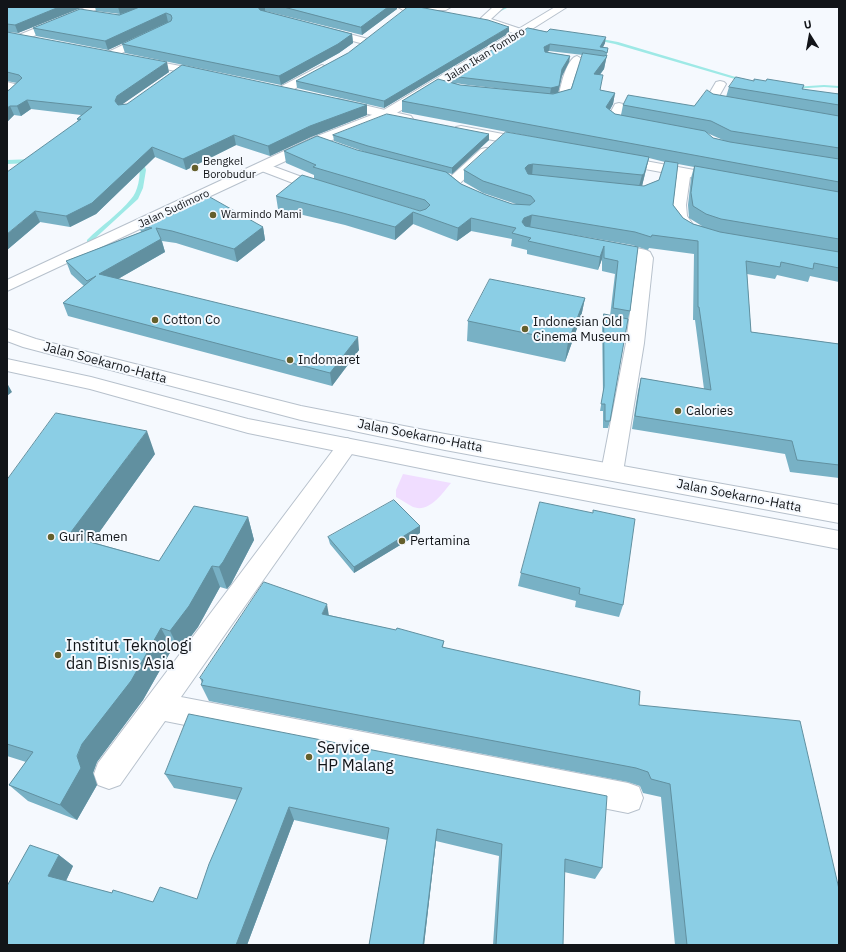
<!DOCTYPE html>
<html>
<head>
<meta charset="utf-8">
<style>
  body { margin:0 }
  #map { position:relative; width:846px; height:952px; overflow:hidden; background:#f5f9fe; font-family:"IBM Plex Sans",sans-serif }
  canvas { display:block }
  .frame { position:absolute; inset:0; border:8px solid #121519; pointer-events:none }
  .north { position:absolute; left:790px; top:16px; width:40px; height:40px; -webkit-text-stroke:3px #f5f9fe; paint-order:stroke; rotate:349deg; font-size:11px; font-weight:700; line-height:16px; text-align:center; color:#121519 }
  .north::after { content:''; display:block; margin:auto; width:14px; height:18px; background:#121519; clip-path:polygon(50% 0,100% 100%,50% 72%,0 100%) }
</style>
</head>
<body>
<div id="map">
<canvas width="846" height="952"></canvas>
<div class="frame"></div>
<div class="north">U</div>
</div>
<script>
const ctx = document.querySelector('canvas').getContext('2d');
ctx.lineJoin = 'round';
function fillPath(path, color) { ctx.fillStyle = color; ctx.fill(path, 'evenodd'); }
function stroke(path, color, width, dash) { ctx.strokeStyle = color; ctx.lineWidth = width; ctx.lineCap = dash ? 'butt' : 'round'; ctx.setLineDash(dash || []); ctx.stroke(path); }
function drawText(font, color, halo, rows, align = 'center') {
  ctx.font = font + ' "IBM Plex Sans",sans-serif'; ctx.lineWidth = 4; ctx.setLineDash([]); ctx.textBaseline = 'middle'; ctx.strokeStyle = halo; ctx.fillStyle = color; for (const [text, x, y, turn = 0] of rows) {
    ctx.save(); ctx.translate(x, y); ctx.rotate((+turn || 0) * Math.PI / 180); ctx.textAlign = isNaN(turn) ? turn : align; if (halo) ctx.strokeText(text, 0, 0); ctx.fillText(text, 0, 0); ctx.restore();
  }
}
fillPath(new Path2D(`
  M403 474 451 483C442 494 429 513 413 507 407 504 402 500 396 497V490Z`), '#f0ddff');
fillPath(new Path2D(`
  M504 7H509L495 14 491 18 488 17 493 12Z
  M591 37 618 42 749 81 745 82 615 44 591 39Z
  M824 85 839 86V88L824 87 793 89 791 88 793 87Z
  M7 160 34 159 37 161 34 163 7 164Z
  M136 160 144 164 146 170 143 188 138 199 91 242H87V240C101 226 119 214 131 199 138 192 141 175 139 166L133 162Z`), '#9ee9e6');
const minor = new Path2D(`
  M87 7H100L98 9 22 41H14L13 39 14 37Z
  M398 7H451L446 10H403Z
  M493 7H504L491 19 524 30 525 32 524 34H516L481 22 480 20 481 18Z
  M323 27 368 39 369 41 364 44 319 32 318 30 319 28Z
  M150 32 155 35 154 37 114 57H106L105 55 106 53Z
  M577 56 582 59 575 76 568 99 551 104 537 103 535 100 537 97 559 94C561 84 567 58 577 56Z
  M138 58 207 71 211 72 213 74 211 76 207 77 134 63 132 61 134 59Z
  M322 65 328 68 326 70 286 94H278L276 91 278 88Z
  M720 81 724 82 726 84 718 98 739 102 741 105 739 108C730 110 712 107 706 99L716 82Z
  M7 82 22 86 24 88 11 100 7 101V91L9 89H7Z
  M338 99 411 116 413 119 411 122 407 123 334 106 332 103 334 100Z
  M619 103 623 104 625 107 620 117 640 121 642 124 640 127 636 128 609 122 607 119 615 104Z
  M461 126 529 139 534 140 536 143 534 146 529 147 456 133 455 130 456 127Z
  M486 148 491 149 493 152 491 155 459 184 454 185 449 184 447 181 449 178 481 149Z
  M618 156 727 176 729 179 727 182 722 183 690 177 686 205 687 216 694 226 703 230 705 233 703 236C691 239 673 228 671 216 669 203 674 187 677 175L613 163 611 160 613 157Z
  M264 163 329 187 331 190 329 193 324 194 319 193 259 170 257 167 259 164Z
  M608 242 646 250 650 252 653 258 644 343 623 472 620 478 612 480 604 478 601 472 626 343 637 258 602 250 600 247 602 244Z
  M347 438 354 441 358 446 354 451 181 697 628 783 639 787 643 798 639 809 628 813 165 721 120 785 109 789 98 785 94 774 98 763 340 441Z`);
const tertiary = new Path2D(`
  M555 7H567L440 87 390 117 322 144 7 291V280L312 138 382 111Z`);
const primary = new Path2D(`
  M7 329 36 339 301 406 445 434 839 505V523L445 450 301 420 23 347 7 341Z
  M7 359 91 377 248 419 484 465 839 531V549L484 481 248 433 90 389 7 371Z`);
stroke(minor, '#b7c1cc', 2);
stroke(tertiary, '#b7c1cc', 2);
stroke(primary, '#b7c1cc', 2);
fillPath(minor, '#fff');
fillPath(tertiary, '#fff');
fillPath(primary, '#fff');
fillPath(new Path2D(`
  M7 7H83L18 33 7 32Z
  M95 7H397V9L362 35 265 11H264L352 34 353 43 339 53 281 85 125 53 122 44 168 22 108 50 36 36 33 28 120 14 96 11Z
  M528 28 605 43 603 47 608 48 604 69 600 75V90L615 93 613 104 610 110 615 114 621 115 623 105 694 106 713 94 726 97 729 87 754 81H766L804 85 803 90 839 94V282L810 276 808 282 777 275 775 279 747 274 751 332 839 344V478L790 472 785 454 632 429 638 391 641 378 704 389 695 320H693L694 254 649 248 648 250 632 245 563 233 638 247 630 311 628 319 610 421 608 428H603V411H600L603 394 602 321 604 314 610 316 615 274 602 271V259L598 270 527 254V250L511 246 512 239 471 231 457 241 413 224 395 240 345 225 278 209 276 196 420 211 314 179V175L286 163 284 151 357 150 368 153 334 141 333 135 489 134V140L452 174 448 173 461 184 486 195 512 204H516L483 193 464 182V170L560 142 402 112V101L450 82V76ZM549 51 583 55 571 89 553 94H551L558 93 562 76 569 62 570 56 546 52ZM455 83 468 85 521 91 460 85ZM707 133 723 140 713 138ZM649 158 665 162 659 180 644 186H640H642ZM678 164 694 167 691 178 688 205 689 218 702 226 693 224 683 218 673 205Z
  M7 32 169 72 122 104 367 105V115L311 137 270 156 236 145 186 170 155 157 96 214 70 227 40 222 7 250 78 121 77 119 81 115 31 109 21 116 14 115 7 122 8 91 17 83 7 81Z
  M509 33 384 108 297 88 296 81Z
  M139 226 263 227 265 240 237 262 176 243 162 241 165 252 118 279 359 350 332 386 68 316 63 303 84 286 71 274 66 261 141 232Z
  M585 298 581 317 565 362 467 341 468 321Z
  M155 454 92 542 159 561 248 517 254 540 231 584 227 589 220 587 198 627 180 651 172 649 143 700 97 762 93 773 97 785 77 820 28 801 9 785 26 762 7 756V480Z
  M540 502 623 605 619 617 575 607 576 601 518 586 521 573Z
  M420 526V533L354 573 330 544 328 537Z
  M329 615 444 641 443 647 639 705 839 945H675L661 797 643 793 640 786 628 782 209 701 201 685 202 683 200 678Z
  M189 714 602 868 595 879 564 872 563 945H493L499 856 436 841 424 945H369L387 840 294 820 247 945H7L59 855 73 866 66 881 112 893 153 902 197 899 237 800 174 788 165 774Z`), '#78b1c5');
fillPath(new Path2D(`
  M59 7H83L18 33 15 25Z
  M118 7H142L120 14Z
  M257 7H265V11L261 12Z
  M388 7H397V9L362 35 361 27Z
  M166 13 168 22 108 50 105 41Z
  M509 27V33L384 108V101Z
  M352 34 353 43 339 53 281 85 279 76Z
  M606 37 605 43 601 51 600 47Z
  M550 44 549 51 543 54 544 47Z
  M607 55 604 69 592 84 594 74Z
  M570 56 569 62 562 76 558 93 550 94 551 88 562 69Z
  M167 62 169 72 120 106 118 111 115 101 117 96Z
  M615 93 613 104 605 118 606 107Z
  M27 100 31 109 21 116 17 106Z
  M367 105V115L311 137 270 156 268 146 310 126Z
  M10 106 14 115 7 122V108Z
  M489 134V140L452 174V168Z
  M234 135 236 145 186 170 183 159Z
  M152 147 155 157 96 214 70 227 66 216Z
  M649 157 642 186H639L642 175Z
  M533 164 532 176 524 180 525 168 528 165Z
  M35 211 40 222 7 250V234Z
  M413 212V224L395 240V227Z
  M532 215 530 228 521 235 522 222 524 218Z
  M471 218V231L457 241 458 228Z
  M263 227 265 240 237 262 234 249Z
  M161 239 165 252 104 287 99 274Z
  M604 246 602 259 598 270 600 257Z
  M585 298 581 317 565 362 568 342Z
  M358 337 359 350 332 386 330 373Z
  M7 383 12 392 7 396Z
  M147 431 155 454 81 558 68 536Z
  M248 517 254 540 231 584 227 589 219 567Z
  M420 526V533L354 573V567Z
  M212 566 220 587 198 627 180 651 170 631Z
  M327 604 330 622 322 614Z
  M161 628 172 649 143 700 97 762 93 773 97 785 77 820 60 805 82 744Z
  M289 807 294 820 247 945H236Z
  M437 829 436 841 424 945H423Z
  M59 855 73 866 63 887 48 876Z`), '#6190a0');
const building = new Path2D(`
  M7 7H59L15 25 7 24Z
  M140 7H258L260 10 352 34 338 44 279 76 122 44 171 21 172 18 171 15 166 13 105 41 33 28 80 9 119 15Z
  M284 7H388L361 27Z
  M408 7H419L488 20 509 27 384 101 296 81 348 53Z
  M528 28 547 32 550 29 606 37 600 47 608 48 607 53 603 51 550 44 544 47 545 52 570 56 562 69 559 86 551 88 450 76Z
  M7 32 167 62 117 96 115 101 118 105 127 104 182 65 367 105 310 126 268 146 234 135 183 159 152 147 92 203 66 216 35 211 7 234V172L81 119H77L92 107 27 100 17 106H10L7 108V92L8 91 22 78 19 75 7 72Z
  M583 53 604 56 607 55 606 58 594 74 603 75 600 90 615 93 606 107 615 114 705 131 713 138 730 142 839 159V182L402 101 438 79 460 85 553 94 571 89Z
  M736 77 754 81V79L766 81 767 79 804 85 802 89 839 94V105L729 87Z
  M707 90 713 94 839 116V148L731 131 711 121 623 105 628 95 694 106Z
  M387 114 489 134 452 168 368 146 333 135Z
  M506 132 649 157 644 174 642 175 533 164 528 165 525 168 528 174 644 186 659 180 665 161 678 163 673 205 683 218 693 224 720 232 839 252V268L814 263 813 269 781 262 780 267 746 261 751 332 839 344V465L797 460 792 441 635 416 641 378 711 390 699 307H698V241L652 235 651 237 635 232 532 215 524 218 522 222 525 226 638 247 630 311 613 308 618 261 604 258V246L600 257 528 241 531 238 512 233 516 228 471 218 458 228 413 212 395 227 343 213 276 196 302 175 420 211 426 209 430 205 425 200 313 167 316 165 284 151 317 136 357 150 446 172 461 184 486 195 512 204 530 205 535 201 531 196 483 181 464 170Z
  M695 166 839 192V239L721 219 706 214 693 206 691 193Z
  M208 196 263 227 234 249 172 231 156 228 161 239 99 274 358 337 330 373 63 303 96 276 87 281 66 261 152 228 139 226Z
  M490 279 585 298 568 342 468 321Z
  M604 314 628 319 610 421H605V404H601L604 387Z
  M56 413 147 431 68 536 159 561 194 506 248 517 223 562 219 567 212 566 189 606 170 631 161 628 131 681 82 744 77 756 81 768 60 805 9 785 33 752 7 744V480Z
  M394 500 420 526 354 567 328 537Z
  M540 502 593 513V510L635 519 623 605 579 594 580 588 521 573Z
  M264 582 327 604 322 614 396 630 397 628 444 641 442 647 640 691 639 705 800 721 839 889V945H687L670 784 651 779 648 772 636 768 201 685 203 680 200 678Z
  M189 714 607 796 602 868 565 859 563 945H496L502 844 437 829 423 945H369L389 828 289 807 236 945H7V886L30 845 59 855 48 876 112 893 113 890 153 902 160 887 197 899 209 864 242 788 165 774Z`);
fillPath(building, '#8bcee5');
stroke(building, '#6190a0', 1);
for (const [x, y, r, color] of [
  [195,168,4,"#645f2c"],
  [213,215,4,"#645f2c"],
  [155,320,4,"#645f2c"],
  [525,329,4,"#645f2c"],
  [290,360,4,"#645f2c"],
  [678,411,4,"#645f2c"],
  [51,537,4,"#645f2c"],
  [402,541,4,"#645f2c"],
  [58,655,4,"#645f2c"],
  [309,757,4,"#645f2c"]
]) { const dot = new Path2D(); dot.arc(x, y, r, 0, 2 * Math.PI); ctx.fillStyle = color; ctx.fill(dot); stroke(dot, '#f5f9fe', 1.5); }
drawText('11px', '#121519', '#f5f9fe', [
  ["Jalan Ikan Tombro",485,55,-32],
  ["Jalan Sudimoro",174,209,-25]
]);
drawText('11px', '#121519', '#f5f9fe', [
  ["Bengkel",203,162],
  ["Borobudur",203,175],
  ["Warmindo Mami",221,215]
], 'left');
drawText('13px', '#121519', '#f5f9fe', [
  ["Cotton Co",163,320],
  ["Indonesian Old",533,322],
  ["Cinema Museum",533,337],
  ["Indomaret",298,360],
  ["Calories",686,411],
  ["Guri Ramen",59,537],
  ["Pertamina",410,541]
], 'left');
drawText('13px', '#121519', '#f5f9fe', [
  ["Jalan Soekarno-Hatta",105,363,15],
  ["Jalan Soekarno-Hatta",420,436,11],
  ["Jalan Soekarno-Hatta",739,496,11]
]);
drawText('16px', '#121519', '#f5f9fe', [
  ["Institut Teknologi",66,646],
  ["dan Bisnis Asia",66,664],
  ["Service",317,748],
  ["HP Malang",317,766]
], 'left');
</script>
</body>
</html>
